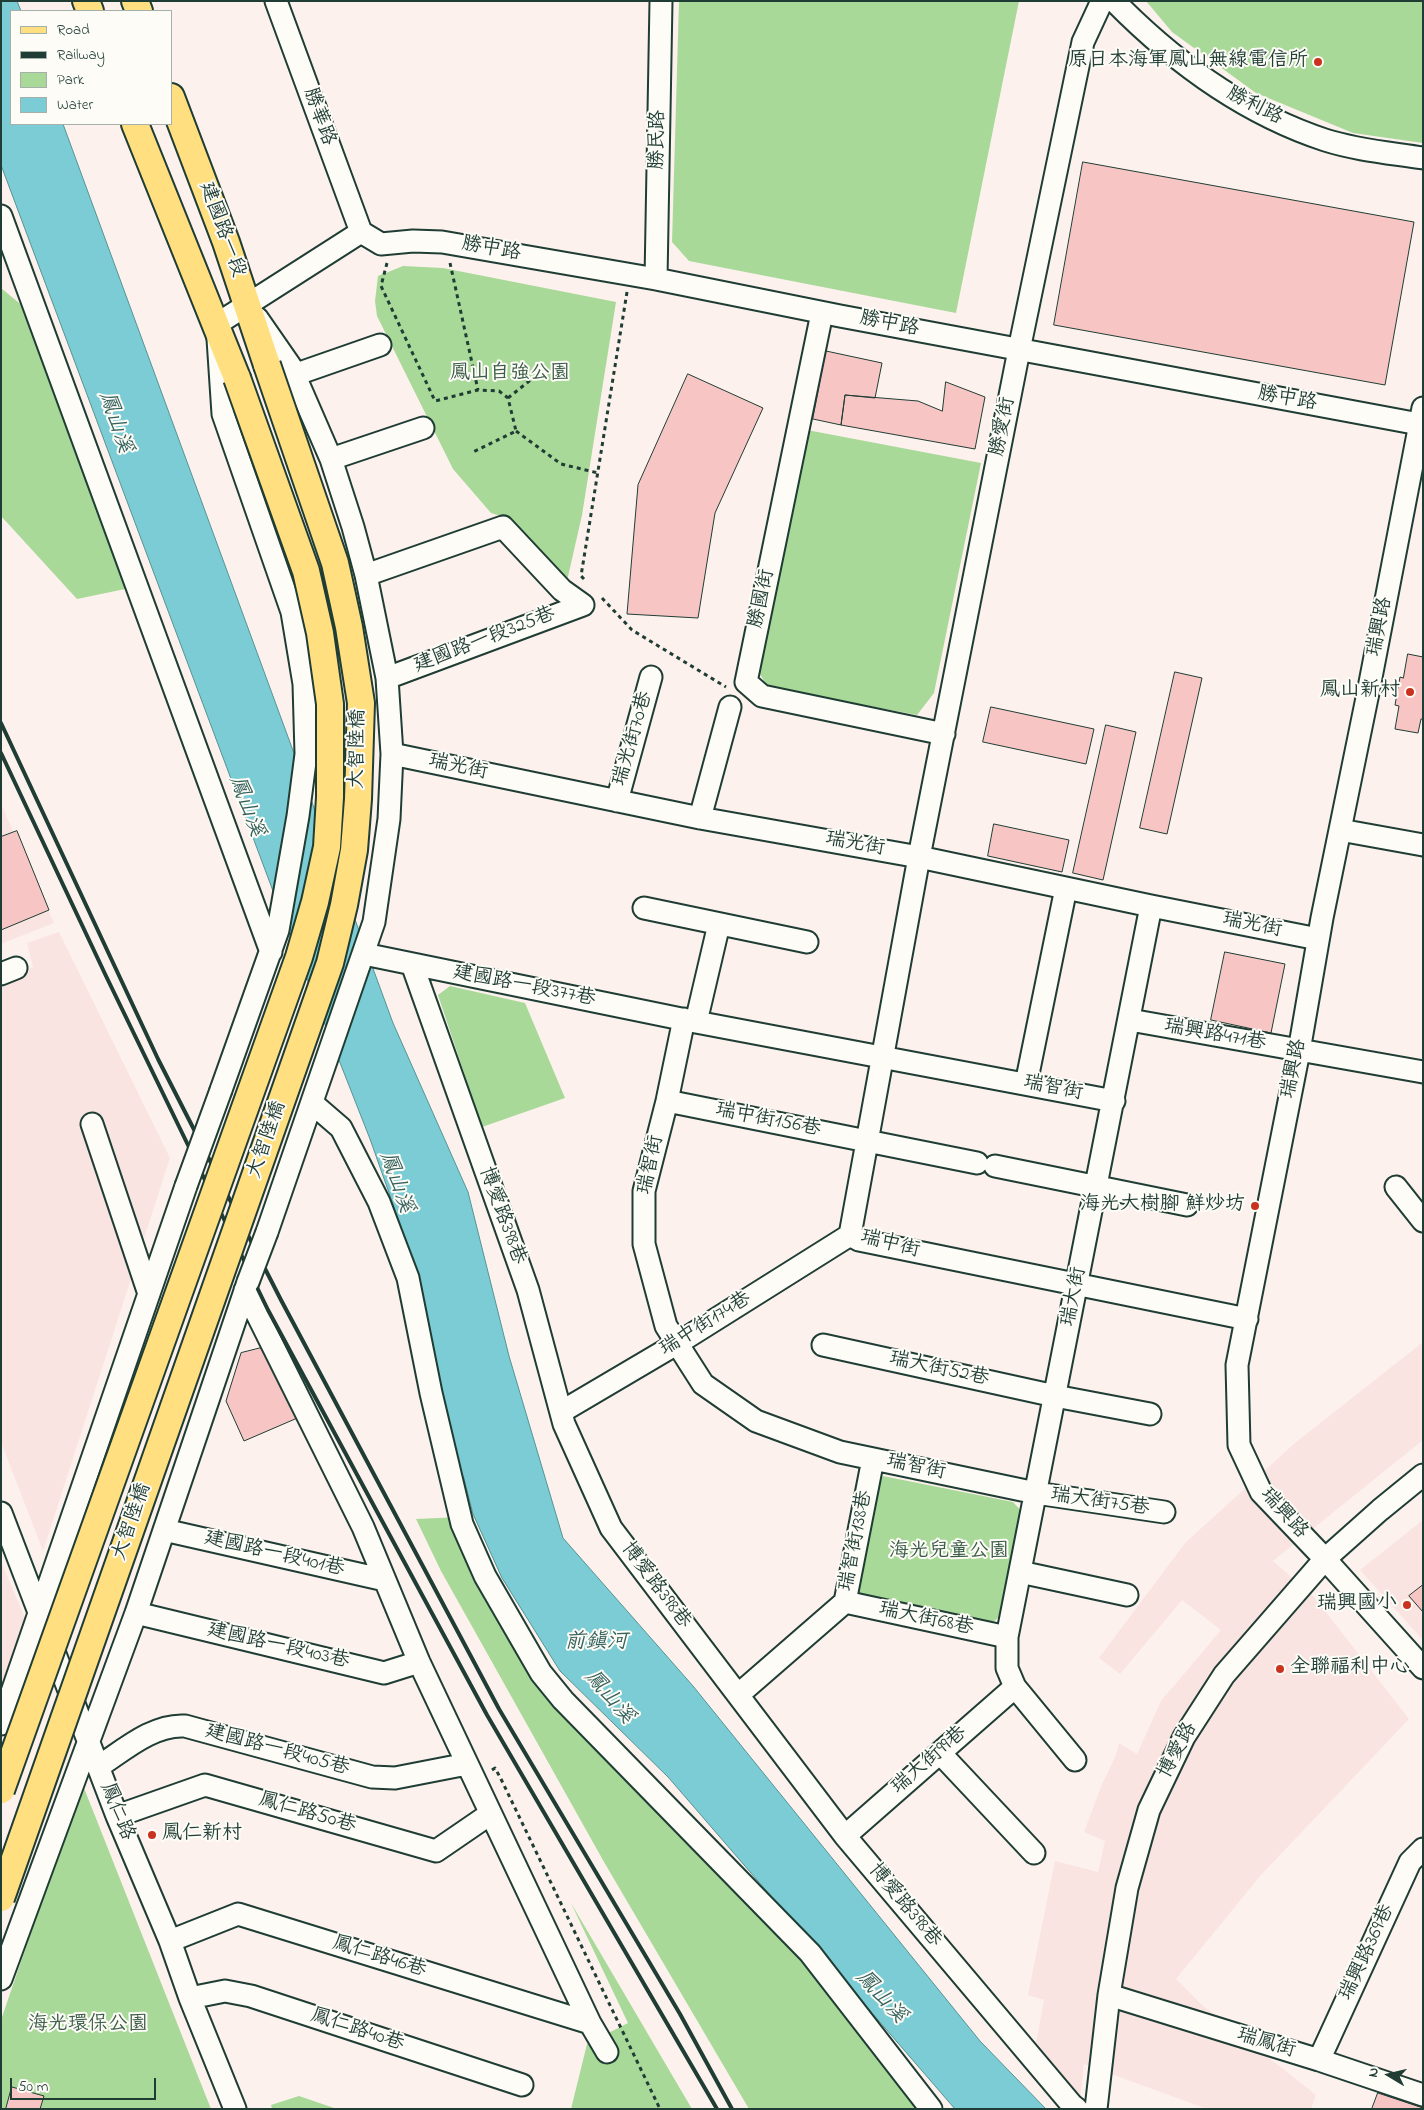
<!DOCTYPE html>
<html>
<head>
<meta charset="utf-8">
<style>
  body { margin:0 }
  #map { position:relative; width:1424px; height:2110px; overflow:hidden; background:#fcf1ed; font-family:"Indie Flower",sans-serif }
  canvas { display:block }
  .frame { position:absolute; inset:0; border:2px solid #1f3d34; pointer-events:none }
  .legend { position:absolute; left:10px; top:10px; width:162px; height:115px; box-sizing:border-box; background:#fdfcf7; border:1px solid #a4b0a9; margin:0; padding:6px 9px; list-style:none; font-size:15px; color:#1f3d34 }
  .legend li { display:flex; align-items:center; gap:10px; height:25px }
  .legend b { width:25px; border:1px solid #a4b0a9 }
  .north { position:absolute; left:1364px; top:2050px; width:50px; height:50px; -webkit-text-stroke:4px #fdfcf7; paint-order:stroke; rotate:279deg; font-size:14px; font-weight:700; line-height:20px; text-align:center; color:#1f3d34 }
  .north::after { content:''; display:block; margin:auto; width:18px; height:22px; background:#1f3d34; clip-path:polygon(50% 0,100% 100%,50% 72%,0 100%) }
  .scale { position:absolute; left:10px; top:2078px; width:146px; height:22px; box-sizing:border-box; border:2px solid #1f3d34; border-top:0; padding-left:6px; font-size:15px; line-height:18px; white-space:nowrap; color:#1f3d34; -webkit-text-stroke:4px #fdfcf7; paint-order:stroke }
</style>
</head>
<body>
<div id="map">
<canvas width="1424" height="2110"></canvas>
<div class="frame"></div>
<ul class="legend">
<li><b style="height:6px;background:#ffdf80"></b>Road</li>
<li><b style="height:6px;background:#1f3d34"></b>Railway</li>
<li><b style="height:14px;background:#a9d998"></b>Park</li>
<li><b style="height:14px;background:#7bccd4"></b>Water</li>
</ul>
<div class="north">N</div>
<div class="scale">50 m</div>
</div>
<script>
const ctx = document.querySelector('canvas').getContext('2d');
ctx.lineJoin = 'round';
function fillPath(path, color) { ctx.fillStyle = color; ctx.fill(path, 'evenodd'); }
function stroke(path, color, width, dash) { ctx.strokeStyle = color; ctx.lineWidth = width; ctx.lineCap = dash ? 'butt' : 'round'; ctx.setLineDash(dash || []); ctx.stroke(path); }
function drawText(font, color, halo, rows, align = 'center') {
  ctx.font = font + ' "Indie Flower","LXGW WenKai TC",sans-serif'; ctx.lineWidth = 4; ctx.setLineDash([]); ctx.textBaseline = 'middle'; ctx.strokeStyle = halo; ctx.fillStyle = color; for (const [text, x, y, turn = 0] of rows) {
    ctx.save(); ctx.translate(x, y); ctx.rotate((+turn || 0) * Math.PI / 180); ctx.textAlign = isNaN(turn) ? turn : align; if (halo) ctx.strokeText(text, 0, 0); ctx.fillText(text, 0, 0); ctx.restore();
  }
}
fillPath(new Path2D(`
  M1 804 54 923 1 944Z
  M59 932 170 1158 43 1551 1 1442V981L33 967 27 943Z
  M1423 1342V1440L1273 1561 1315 1598 1409 1719 1261 1875 1176 1979 1202 2005 1316 2095 1311 2109H1207L1084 2064 1080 2100 1030 2057 1037 2038 1044 2000 1028 1995 1055 1861 1098 1872 1105 1841 1084 1832 1102 1784 1116 1755 1119 1743 1137 1754 1161 1701 1221 1630 1182 1600 1120 1674 1099 1658 1185 1543 1295 1443Z
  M1423 1520V1640L1360 1570Z
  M1 1562 26 1620 1 1692Z`), '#fae4e1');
fillPath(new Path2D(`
  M679 1H1019L956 313 689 261 672 242Z
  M1146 1H1423V143L1353 133 1256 93 1172 32Z
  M403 266 443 268 616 302 582 515 567 581 510 519 491 513 453 469 377 316 375 301 378 276Z
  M1 288 24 307 125 589 77 599 1 516Z
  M807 430 981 463 934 693 917 715 768 687 758 671Z
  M450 986 525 1003 565 1098 482 1127 438 995Z
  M883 1476 1013 1502 1023 1513 1002 1615 989 1625 860 1596 855 1583 873 1488Z
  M461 1517 568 1695 830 1993 928 2109H749L604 1862 441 1571 416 1519Z
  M82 1783 211 2109H1V2020Z
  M571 1903 692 2109H571L587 2044 628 2023Z
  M299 2096 337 2109H272L271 2105Z`), '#a9d998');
const water = new Path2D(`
  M1 1H17L21 11H11V124H63L393 1023 468 1192 509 1356 563 1538 693 1686 980 2041 1046 2109H955L668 1777 560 1671 502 1578 473 1514 449 1420 440 1337 370 1139 282 915 1 165Z`);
fillPath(water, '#7bccd4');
stroke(water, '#569394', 1);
stroke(new Path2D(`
  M413 1240 443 1397 464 1459`), '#7bccd4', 35);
const building = new Path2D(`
  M1083 162 1414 222 1385 385 1054 325Z
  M826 351 882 363 875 398 845 395 841 425 813 419Z
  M688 374 763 408 715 513 698 618 627 614 638 485Z
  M946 382 985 397 975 449 841 425 845 395 918 401 942 411Z
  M1408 654 1423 657V719H1421L1418 733 1395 729 1399 706 1395 705 1400 677 1403 678Z
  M1175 672 1202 678 1167 834 1140 828Z
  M991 707 1094 729 1086 764 983 742Z
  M1106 725 1136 732 1103 880 1073 873Z
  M994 824 1069 840 1062 872 988 856Z
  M17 831 49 910 1 930V837Z
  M1225 952 1285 964 1271 1033 1211 1020Z
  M269 1346 302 1416 244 1441 226 1401 241 1353Z
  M1423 1585V1612L1409 1596Z
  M12 2087 44 2096 40 2109H6Z
  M1378 2093 1423 2108V2109H1372Z`);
fillPath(building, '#f7c6c4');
stroke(building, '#1f3d34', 1);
const minor = new Path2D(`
  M276 1 361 232
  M1102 1 1083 42 1019 350 919 857 850 1235 859 1240 1247 1319
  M1114 1C1174 62 1243 113 1325 140 1356 150 1391 153 1423 158
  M1 216 271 952
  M361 232 381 244 413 241 442 242 656 279 840 316 1419 424
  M656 279 661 1
  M822 313 746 682 762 696 944 734
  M257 318 291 367 331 459 353 527 366 575 387 678 392 754 389 819 374 922 267 1232
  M294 375 380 345
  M1423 408 1368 693 1322 918 1299 1051 1237 1365 1239 1445 1261 1492 1325 1559 1423 1668
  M331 459 423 428
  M366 575 503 527 562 590 583 605
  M387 678 583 605
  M392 754 700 818 919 857 1151 906 1318 939
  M617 801 651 677
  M700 818 730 707
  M1340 830 1423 845
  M644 908 807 942
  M364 954 696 1022 1114 1101
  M412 964 528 1290 564 1424 611 1528 845 1836 1072 2105 1077 2109
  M1 974 16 968
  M684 1019 667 1101 644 1191V1244L666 1326 703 1384 756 1421 840 1452 1036 1493 1164 1512
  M1130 1020 1423 1072
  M696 1022 719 924
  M1026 1084 1066 888
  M221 1090 278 930 298 816 306 754 304 684 292 612 223 414 217 324 361 232
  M667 1101 977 1163
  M312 1103 341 1128 379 1202 408 1278 431 1393 462 1524 485 1576 541 1673 563 1700 810 1953 931 2109
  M92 1124 149 1294
  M995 1166 1187 1205
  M1396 1187 1423 1221
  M245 1290 363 1527 419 1662 590 2023 607 2052
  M823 1345 1055 1396 1150 1414
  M561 1412 678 1343 850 1235
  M1 1513 117 1816 170 1941 190 1998 235 2109
  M164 1530 385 1580
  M1020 1572 1127 1595
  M845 1602 1007 1637
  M136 1613 384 1673 419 1662
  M738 1695 845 1602 873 1459
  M1 1724 186 1186
  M940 1753 1034 1853
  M1075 1760 1015 1687 1007 1668V1637L1151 906
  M98 1767C124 1750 153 1724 185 1726L372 1777 395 1778 467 1764
  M117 1816 205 1785 436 1851 490 1814
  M845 1836 1015 1687
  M170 1941 238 1914 590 2023
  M1 1979 136 1613 248 1282
  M1109 1995 1319 2060 1423 2095
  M190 1998 225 1991 251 1996 522 2085
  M1319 2060 1410 1862 1423 1849
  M1096 2109 1109 1995 1127 1888 1149 1810 1184 1737 1224 1675 1325 1559 1380 1510 1423 1475`);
const major = new Path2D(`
  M86 1 90 11
  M135 1 139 11
  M171 97 226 242 267 365
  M135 124 237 378`);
stroke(minor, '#1f3d34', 25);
stroke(major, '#1f3d34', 30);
stroke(new Path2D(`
  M387 263 381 286 435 401 478 390 499 391 508 398 516 431 471 453
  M450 263 478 390
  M508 398 533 378
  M516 431 561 464 598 473
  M584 579 581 576 627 292
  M602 598 632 630 726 687
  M492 1770 495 1768 501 1779 660 2109`), '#1f3d34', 3, [4, 4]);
stroke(minor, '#fdfcf7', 21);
stroke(major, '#ffdf80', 26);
stroke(new Path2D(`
  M1 723 158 1059 281 1300 499 1709 680 2014 732 2109
  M1 753 106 976 268 1310 487 1715 717 2109`), '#1f3d34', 4);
const minorBridge = new Path2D(`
  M186 1186 221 1090
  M248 1282 267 1232`);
const majorBridge = new Path2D(`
  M1 1790 299 957 315 902 327 847 330 797V704L320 633 306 571 237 378
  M1 1898 330 963 344 905 354 850 358 799 361 703 349 627 335 563 267 365`);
stroke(minorBridge, '#1f3d34', 25, []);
stroke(majorBridge, '#1f3d34', 30, []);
stroke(minorBridge, '#fdfcf7', 21);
stroke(majorBridge, '#ffdf80', 26);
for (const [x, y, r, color] of [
  [1318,62,5,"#c8321e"],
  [1410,692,5,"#c8321e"],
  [1255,1206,5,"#c8321e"],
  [1407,1605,5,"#c8321e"],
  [1280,1669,5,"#c8321e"],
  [152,1835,5,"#c8321e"]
]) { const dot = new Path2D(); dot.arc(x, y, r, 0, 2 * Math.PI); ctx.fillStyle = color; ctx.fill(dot); stroke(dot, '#fdfcf7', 2); }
drawText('20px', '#1f3d34', '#fdfcf7', [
  ["原日本海軍鳳山無線電信所",1308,62],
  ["鳳山新村",1400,692],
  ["海光大樹腳 鮮炒坊",1245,1206],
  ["瑞興國小",1397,1605],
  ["全聯福利中心",1290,1669,"left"],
  ["鳳仁新村",162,1835,"left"]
], 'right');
drawText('20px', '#1f3d34', '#fdfcf7', [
  ["勝利路",1254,107,27],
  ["勝華路",318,117,70],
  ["勝民路",659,140,-89],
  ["建國路一段",221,230,70],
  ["勝中路",491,250,10],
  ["勝中路",889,325,11],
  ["勝中路",1287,400,10],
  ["勝愛街",1004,427,-79],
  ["勝國街",763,599,-78],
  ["瑞興路",1381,627,-79],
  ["建國路一段325巷",485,641,-21],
  ["瑞光街70巷",634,739,-74],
  ["大智陸橋",359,749,-89],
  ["瑞光街",458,768,12],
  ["瑞光街",855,845,10],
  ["瑞光街",1252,926,11],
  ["建國路一段377巷",524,987,11],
  ["瑞興路471巷",1215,1036,10],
  ["瑞興路",1295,1069,-79],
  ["瑞智街",1053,1089,11],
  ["瑞中街156巷",768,1121,11],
  ["大智陸橋",268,1140,-71],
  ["瑞智街",652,1165,-78],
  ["博愛路398巷",501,1216,70],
  ["瑞中街",890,1245,14],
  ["瑞大街",1075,1297,-79],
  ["瑞中街174巷",706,1325,-32],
  ["瑞大街52巷",939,1370,12],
  ["瑞智街",916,1468,12],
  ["瑞大街75巷",1100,1503,8],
  ["瑞興路",1283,1514,48],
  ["大智陸橋",133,1522,-71],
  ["瑞智街138巷",857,1541,-79],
  ["建國路一段401巷",274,1555,13],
  ["博愛路398巷",655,1586,53],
  ["瑞大街68巷",926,1620,12],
  ["建國路一段403巷",278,1647,13],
  ["建國路一段405巷",277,1751,15],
  ["博愛路",1179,1751,-62],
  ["瑞大街99巷",930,1761,-41],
  ["鳳仁路",116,1812,68],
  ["鳳仁路50巷",307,1814,16],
  ["博愛路398巷",904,1906,50],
  ["瑞興路369巷",1368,1953,-65],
  ["鳳仁路46巷",379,1958,17],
  ["鳳仁路40巷",357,2031,18],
  ["瑞鳳街",1266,2044,17]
]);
drawText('20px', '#3b5c48', '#fdfcf7', [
  ["鳳山自強公園",510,375],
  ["海光兒童公園",949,1553],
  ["海光環保公園",88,2026]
]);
drawText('italic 21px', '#36615c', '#fdfcf7', [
  ["鳳山溪",114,423,71],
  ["鳳山溪",245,807,69],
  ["鳳山溪",395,1183,70],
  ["前鎮河",596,1644],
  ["鳳山溪",608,1698,49],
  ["鳳山溪",880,1998,47]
]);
</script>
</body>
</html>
